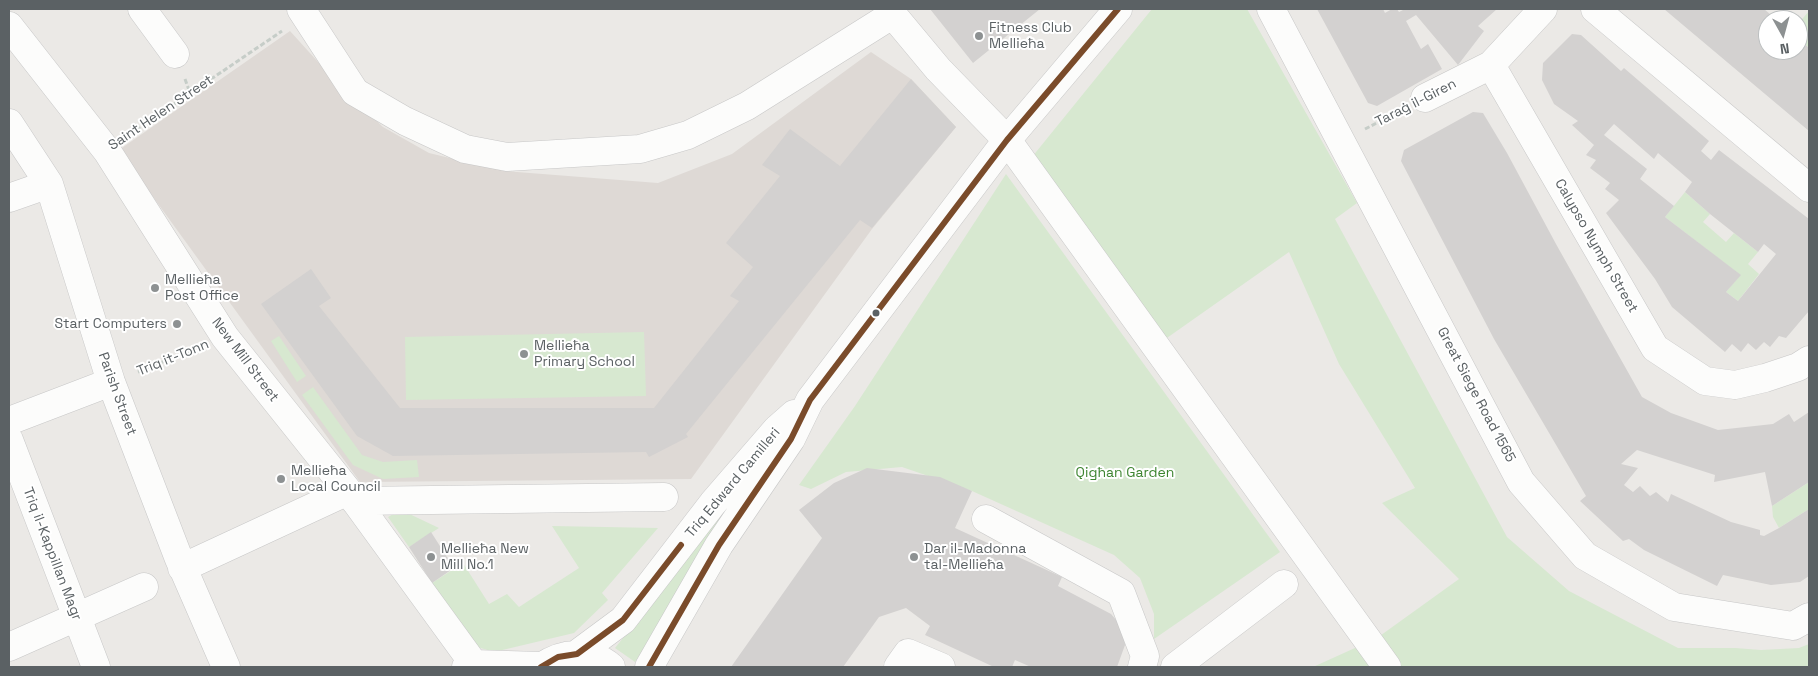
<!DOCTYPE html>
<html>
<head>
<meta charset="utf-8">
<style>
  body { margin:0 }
  #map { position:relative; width:1818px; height:676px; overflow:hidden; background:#ebe9e6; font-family:"Space Grotesk",sans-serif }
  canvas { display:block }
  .frame { position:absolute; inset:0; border:10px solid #5b6164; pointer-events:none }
  .north { position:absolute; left:1758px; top:10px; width:50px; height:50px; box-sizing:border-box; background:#fff; border:1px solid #bdc0c1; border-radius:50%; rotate:173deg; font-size:14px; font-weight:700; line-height:20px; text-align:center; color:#5b6164 }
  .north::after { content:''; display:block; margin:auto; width:18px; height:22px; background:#8d9192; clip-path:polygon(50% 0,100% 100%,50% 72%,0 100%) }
</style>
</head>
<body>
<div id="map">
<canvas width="1818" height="676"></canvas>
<div class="frame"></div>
<div class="north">N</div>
</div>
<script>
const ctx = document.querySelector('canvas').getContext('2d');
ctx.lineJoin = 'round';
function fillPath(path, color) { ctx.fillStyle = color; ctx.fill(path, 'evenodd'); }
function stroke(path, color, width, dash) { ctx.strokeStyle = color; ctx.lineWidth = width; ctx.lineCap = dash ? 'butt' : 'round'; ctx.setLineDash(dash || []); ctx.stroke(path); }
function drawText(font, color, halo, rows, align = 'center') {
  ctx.font = font + ' "Space Grotesk",sans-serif'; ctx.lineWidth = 4; ctx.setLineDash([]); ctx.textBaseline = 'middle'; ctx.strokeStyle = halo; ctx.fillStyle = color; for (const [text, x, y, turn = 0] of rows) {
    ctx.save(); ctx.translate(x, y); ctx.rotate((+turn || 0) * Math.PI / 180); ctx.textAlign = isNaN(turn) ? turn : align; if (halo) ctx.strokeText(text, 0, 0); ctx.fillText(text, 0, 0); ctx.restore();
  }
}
fillPath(new Path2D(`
  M290 31 337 83 383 127 429 153 504 171 658 183 732 154 871 52 911 79 956 127 872 229 691 479 360 482 119 150Z`), '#ded9d5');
fillPath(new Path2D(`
  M1152 9H1247L1357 203 1335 219 1507 537 1569 591 1678 648H1735L1761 650 1799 648 1809 644V667H1313L1377 638 1459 579 1382 503 1415 488 1339 364 1289 252 1164 340 1032 157Z
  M1809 11V48L1798 38V24Z
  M1006 174 1280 552 1154 639V614L1140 578 1114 555 972 491 902 467 846 472 811 489 799 485 855 406Z
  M1685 192 1710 214 1703 222 1726 242 1734 233 1758 252 1748 264 1759 274 1738 301 1726 292 1740 275 1665 217Z
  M644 332 646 396 406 400 405 337Z
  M279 336 306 376 297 382 271 341Z
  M313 387 362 455 383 462 417 460 419 477 383 479 353 465 302 395Z
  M774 449 635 662 615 648Z
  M1809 482V509L1779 528 1773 517 1772 506Z
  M401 510 439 528 409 547 388 517Z
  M552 526 658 528 602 593 608 600 574 633 494 652 474 646 432 583 463 563 489 604 507 594 519 607 579 568Z`), '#d7e8d0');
fillPath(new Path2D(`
  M930 9H1040L973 63Z
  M1317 9H1383L1385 13 1392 9H1397L1399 12 1405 9H1497L1478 26 1484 31 1458 65 1416 15 1406 21 1421 49 1428 44 1442 69 1377 106 1368 103Z
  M1664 9H1764L1777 20H1768V50H1798V38L1809 48V131Z
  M1572 34 1581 35 1621 71 1624 68 1709 141 1701 151 1711 160 1719 150 1809 219V311L1786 338 1779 336 1770 347 1764 342 1756 350 1748 343 1741 352 1732 344 1725 352 1672 307 1655 279 1606 213 1619 200 1605 189 1610 183 1590 168 1596 160 1586 155 1594 145 1572 125 1578 121 1554 104 1542 80 1543 63ZM1614 124 1654 159 1658 153 1692 182 1685 192 1710 214 1758 252 1764 244 1776 254 1738 301 1726 292 1741 275 1665 217 1674 206 1640 179 1647 169 1604 135Z
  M911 79 956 127 872 228 860 220 686 434 688 437 649 457 646 452 393 456 357 436 261 304 311 269 331 298 319 306 400 408H654L739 301 730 296 753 267 726 243 780 176 762 165 790 129 840 166Z
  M1473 112 1483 113 1507 153 1556 244 1642 397 1671 413 1718 430 1773 424 1789 414 1794 422 1809 412V482L1772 506 1765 472 1714 482 1715 475 1637 450 1621 464 1638 468 1624 485 1633 492 1640 486 1650 496 1656 492 1668 502 1671 494 1731 522 1760 530V535L1764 536 1779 528 1809 509V576L1800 582 1771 585 1723 575 1717 586 1644 550 1629 539 1623 541 1580 501 1586 496 1494 339 1401 161 1404 150Z
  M867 468 940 477 972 491 955 528 1062 577 1058 586 1111 614 1123 628 1125 645 1117 667H1031L1015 660 1012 667H994L925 635 930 626 906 608 879 617 843 667H731L822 538 799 510 834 483Z
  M431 532 454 568 432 583 409 547Z`), '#d3d1d0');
const minor = new Path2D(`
  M142 9 175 54
  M301 9 355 92 405 121 465 149 507 157 640 149 688 135 747 106 892 15
  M888 9 938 69 1007 140 1387 667
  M1271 9 1521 482 1585 556 1674 607 1793 626 1809 617
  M1543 9 1491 65 1655 348 1705 381 1735 385 1765 378 1798 367 1809 360
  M1595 9 1809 188
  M9 26 107 151 225 337 348 491 476 667
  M1425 98 1491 65
  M9 123 49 184 111 382 179 559 226 667
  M9 198 49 184
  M9 421 111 382
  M9 440 96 667
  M355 501 664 497
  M986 519 1121 593 1145 656 1142 667
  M182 568 348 491
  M9 647 144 587
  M577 654 623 620 713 503 777 429 794 414
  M466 667 473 664 541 666
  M541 667C562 652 590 649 611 667
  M649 667 719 545 791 439 810 400 1007 140 1118 9
  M898 667 908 653 941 667
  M1175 667 1284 584`);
stroke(minor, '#c7c7c7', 29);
stroke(new Path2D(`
  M185 79 190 93
  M1365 129 1400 111
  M130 134 282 31
  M138 372 199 347`), '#c6cdc8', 3, [5, 2.5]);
stroke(minor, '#fcfcfb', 28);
stroke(new Path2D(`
  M541 667 558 657 577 654 623 620 681 545
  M649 667 719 545 791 439 810 400 1007 140 1118 9`), '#7a4b2a', 6);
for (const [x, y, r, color] of [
  [979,36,5,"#8d9192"],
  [155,288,5,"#8d9192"],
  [876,313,4.5,"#5b6164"],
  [177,324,5,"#8d9192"],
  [524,354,5,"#8d9192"],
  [281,479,5,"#8d9192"],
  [431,557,5,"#8d9192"],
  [914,557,5,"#8d9192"]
]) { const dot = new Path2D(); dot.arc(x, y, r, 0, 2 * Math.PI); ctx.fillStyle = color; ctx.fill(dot); stroke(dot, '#fff', 2); }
drawText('14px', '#5b6164', '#fff', [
  ["Fitness Club",989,28],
  ["Mellieħa",989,44],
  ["Mellieħa",165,280],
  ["Post Office",165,296],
  ["Start Computers",167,324,"right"],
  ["Mellieħa",534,346],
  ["Primary School",534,362],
  ["Mellieħa",291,471],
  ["Local Council",291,487],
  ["Mellieħa New",441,549],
  ["Mill No.1",441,565],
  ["Dar il-Madonna",924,549],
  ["tal-Mellieħa",924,565]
], 'left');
drawText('14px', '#5b6164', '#fff', [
  ["Taraġ il-Giren",1416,103,-27],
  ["Saint Helen Street",161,113,-34],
  ["Calypso Nymph Street",1596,246,60],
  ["Triq it-Tonn",173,358,-22],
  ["New Mill Street",245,360,53],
  ["Parish Street",117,394,70],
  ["Great Siege Road 1565",1476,395,62],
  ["Triq Edward Camilleri",733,483,-50],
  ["Triq il-Kappillan Magr",52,554,69]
]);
drawText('14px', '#3e8531', '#fff', [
  ["Qigħan Garden",1125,473]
]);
</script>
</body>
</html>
